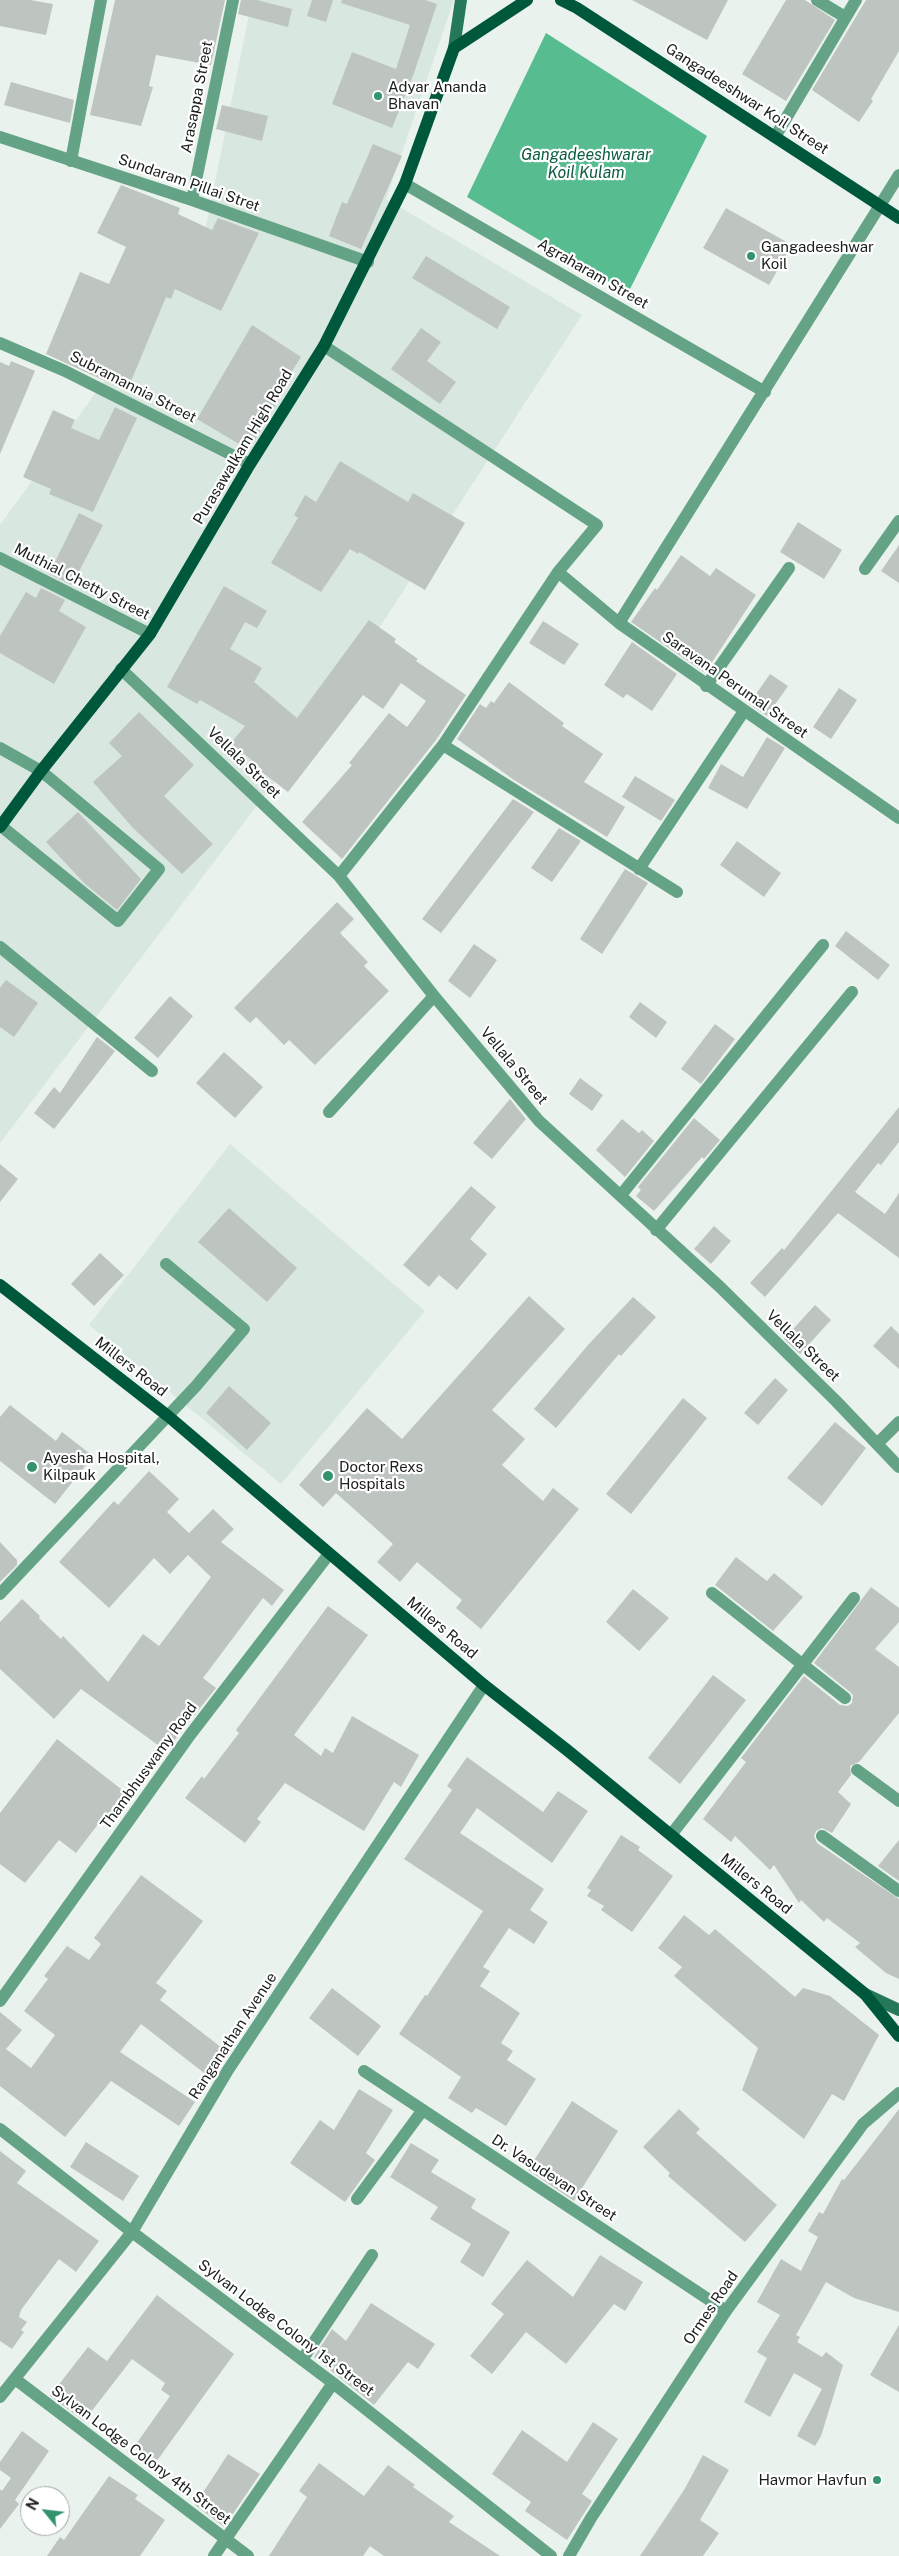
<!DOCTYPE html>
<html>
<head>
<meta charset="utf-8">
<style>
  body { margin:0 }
  #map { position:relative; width:899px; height:2556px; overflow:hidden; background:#eaf2ee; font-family:"Public Sans",sans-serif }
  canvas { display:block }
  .north { position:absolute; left:20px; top:2486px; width:50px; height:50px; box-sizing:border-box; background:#fff; border:1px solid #a4a5a5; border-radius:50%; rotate:299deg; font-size:14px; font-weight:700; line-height:20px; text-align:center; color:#1b1e1d }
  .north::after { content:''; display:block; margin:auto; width:18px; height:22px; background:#32936c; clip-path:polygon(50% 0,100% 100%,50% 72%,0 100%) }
</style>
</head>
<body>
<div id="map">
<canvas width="899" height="2556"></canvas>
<div class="north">N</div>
</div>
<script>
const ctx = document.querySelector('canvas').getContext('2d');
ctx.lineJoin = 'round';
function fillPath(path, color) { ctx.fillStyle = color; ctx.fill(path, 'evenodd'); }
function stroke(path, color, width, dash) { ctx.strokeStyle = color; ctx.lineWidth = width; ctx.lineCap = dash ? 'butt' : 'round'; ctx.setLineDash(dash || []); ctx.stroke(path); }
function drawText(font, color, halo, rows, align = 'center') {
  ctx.font = font + ' "Public Sans",sans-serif'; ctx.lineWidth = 4.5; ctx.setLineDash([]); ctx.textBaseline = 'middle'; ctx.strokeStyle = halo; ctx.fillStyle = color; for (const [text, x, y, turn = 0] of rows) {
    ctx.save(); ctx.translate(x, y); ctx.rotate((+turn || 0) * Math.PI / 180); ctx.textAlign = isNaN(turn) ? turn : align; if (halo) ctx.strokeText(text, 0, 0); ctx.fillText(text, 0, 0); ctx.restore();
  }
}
fillPath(new Path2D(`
  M252 0H454L386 199 582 315 306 741 0 1143V525L202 246Z
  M230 1144 425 1311 281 1484 89 1325Z`), '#d8e7df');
fillPath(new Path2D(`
  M546 33 707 136 628 293 467 197Z`), '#58bc91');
fillPath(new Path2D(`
  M0 0H30L53 4 46 35 0 26Z
  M115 0H225L211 65 156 55 149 86 153 87 141 126 90 115Z
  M241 0H257L292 9 288 27 238 14Z
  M312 0H333L326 22 307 16Z
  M342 0H425L437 4 414 73 392 128 332 104 352 52 396 69 410 25 341 3Z
  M632 0H728L707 40Z
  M786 0H805L835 20 786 101 742 74Z
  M866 0H899V51L871 99 873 101 859 122 812 90Z
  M11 82 74 100 70 123 4 105Z
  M222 105 268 116 262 141 216 129Z
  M373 144 402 156 361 249 329 236 342 202 347 204Z
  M121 185 180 208 178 214 212 230 218 218 259 233 221 311 175 289 171 299 166 297 127 391 46 354 80 272 109 284 126 247 97 233Z
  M726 208 792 245 769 285 703 248Z
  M426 256 510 307 497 329 412 278Z
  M252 325 301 357 278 393 282 395 249 450 197 419Z
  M421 328 441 342 427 361 456 382 440 404 391 369Z
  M11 361 35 371 0 454V362L9 366Z
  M115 407 137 418 93 512 49 494 51 489 23 477 53 410 75 420 71 428 99 440Z
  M340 461 408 502 413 493 465 523 425 590 359 552 358 554 350 549 321 592 271 563 298 518 294 515 305 495 316 502Z
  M79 513 103 525 72 585 49 574Z
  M798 522 842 550 824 579 780 552Z
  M899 545V583L881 571Z
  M681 555 710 576 716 568 756 595 705 673 631 622 655 588 657 590Z
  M224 586 267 611 257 628 245 622 230 649 262 668 254 682 297 718 369 620 396 639 394 642 418 659 416 661 466 695 436 740 342 859 302 822 352 765 349 763 389 713 407 727 426 701 401 683 383 709 363 695 288 792 258 769 260 767 231 743 245 726 200 700 197 704 167 687Z
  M41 588 65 600 59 611 86 627 54 684 0 653V636L26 592 36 598Z
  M543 621 579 644 564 665 529 643Z
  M632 642 677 674 652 711 627 694 623 698 604 685Z
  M770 674 788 686 767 716 749 704Z
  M509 682 564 723 562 726 603 754 584 782 625 807 607 837 514 780 457 739 480 704 486 708 491 701 494 703Z
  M839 688 857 700 831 739 813 727Z
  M139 712 194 765 164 796 213 844 182 874 133 828 93 782 122 756 109 743Z
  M767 737 785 748 747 809 708 788 721 764 743 777Z
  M635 776 675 800 661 821 622 797Z
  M513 799 534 812 441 933 422 919Z
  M78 812 141 879 117 910 84 883 46 842Z
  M559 828 581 841 552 882 531 868Z
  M737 841 781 873 764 897 720 865Z
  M625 869 648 883 602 954 580 939Z
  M337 902 354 919 340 933 368 962 364 966 389 991 315 1065 289 1040 284 1045 256 1017 250 1023 234 1008Z
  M846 931 890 965 878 980 835 946Z
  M474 944 497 960 470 998 448 981Z
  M6 980 38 1003 14 1037 0 1027V988Z
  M170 996 193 1016 158 1058 134 1038Z
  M640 1002 667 1022 656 1038 629 1017Z
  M715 1024 735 1039 701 1084 681 1069Z
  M97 1037 115 1051 54 1129 34 1113 54 1087 60 1093Z
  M224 1052 263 1087 235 1118 196 1083Z
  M580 1078 603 1095 592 1111 569 1094Z
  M510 1099 526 1119 492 1159 473 1143Z
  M899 1107V1142L881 1165 878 1163 855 1192 885 1214 899 1193V1258L838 1213 765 1297 750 1283 782 1248 784 1250Z
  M694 1118 720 1140 704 1159 702 1157 654 1211 636 1196 641 1190 638 1187Z
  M622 1119 639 1133 642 1130 654 1141 625 1177 596 1150Z
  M0 1164 18 1179 0 1202Z
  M471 1186 496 1207 470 1239 487 1254 457 1290 439 1275 429 1287 403 1265Z
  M229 1208 297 1268 267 1302 198 1242Z
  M714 1226 731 1241 711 1264 694 1249Z
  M100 1253 124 1275 94 1306 71 1284Z
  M529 1296 565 1329 492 1410 525 1439 502 1465 543 1501 553 1488 579 1509 481 1629 456 1608 462 1600 417 1562 400 1582 377 1562 393 1544 336 1493 323 1507 299 1485 367 1408 402 1439Z
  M633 1297 656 1317 621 1356 619 1354 556 1428 534 1409 588 1345Z
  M815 1305 831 1320 800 1354 784 1339Z
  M891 1326 899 1334V1369L873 1346Z
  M775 1378 788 1390 758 1425 744 1413Z
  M229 1386 271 1423 247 1450 206 1413Z
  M683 1398 707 1418 631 1514 606 1494Z
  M10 1405 56 1441 62 1432 93 1456 55 1504 0 1461V1417Z
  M835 1422 866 1448 822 1506 787 1478Z
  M149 1471 179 1499 167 1512 189 1533 213 1509 234 1529 221 1542 284 1590 272 1606 263 1598 203 1678 216 1688 166 1751 81 1689 54 1719 0 1669V1622L22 1599 40 1616 39 1618 61 1639 63 1636 108 1682 143 1634 159 1646 211 1577 188 1555 170 1574 154 1558 109 1608 59 1562 114 1501 118 1505Z
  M0 1542 17 1560V1565L0 1582Z
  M736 1557 767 1581 774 1573 803 1597 773 1631 715 1585Z
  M871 1587 899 1608V1622L875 1649 899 1667V1713L859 1762 850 1766 851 1775 838 1792 851 1804 832 1833 822 1828 816 1831 814 1836 817 1843 899 1899V1979L886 1973 855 1947 860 1943 827 1918 824 1922 801 1900 799 1903 774 1865 770 1870 735 1836 731 1842 703 1819 746 1762 741 1758 804 1676 840 1705 848 1706 852 1703 853 1695 850 1692 814 1663Z
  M633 1589 669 1618 639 1651 606 1622Z
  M328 1606 368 1635 294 1735 321 1756 325 1748 333 1753 352 1716 419 1755 401 1787 394 1782 364 1831 285 1783 257 1819 261 1822 245 1843 185 1798 202 1776 204 1779 239 1733 236 1730Z
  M713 1675 746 1700 680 1784 648 1758Z
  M57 1739 130 1796 111 1820 105 1815 76 1853 59 1840 25 1883 0 1864V1813Z
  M467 1757 543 1812 558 1791 588 1811 552 1863 477 1808 460 1833 544 1889 530 1910 548 1922 534 1944 509 1928 483 1967 490 1971 480 1986 520 2013 501 2043 513 2051 507 2060 536 2079 506 2126 476 2108 472 2113 448 2098 461 2077 399 2034 425 1995 427 1996 483 1911 404 1859 452 1790 447 1786Z
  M621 1835 640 1847 638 1850 673 1876 632 1932 601 1910 604 1906 587 1896 591 1890 587 1888Z
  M899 1840V1881L878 1866Z
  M141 1875 203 1921 156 1983 167 1991 160 2000 226 2051 208 2076 141 2024 120 2052 195 2102 179 2126 111 2081 65 2137 0 2086V2012L22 2030 6 2049 31 2068 55 2035 24 2011 48 1979 44 1976 67 1946 89 1960 101 1944 94 1938Z
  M684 1915 709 1935 715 1929 795 1997 803 1988 830 1996 879 2035 844 2101 832 2094 804 2139 742 2090 758 2048 674 1976 682 1967 658 1948Z
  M332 1988 381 2026 358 2056 309 2018Z
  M359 2089 393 2110 366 2153 375 2160 345 2202 290 2163 320 2120 334 2130Z
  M572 2101 618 2131 574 2201 528 2170Z
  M679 2109 700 2129 696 2133 777 2205 745 2242 668 2176 670 2173 643 2147Z
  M899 2109V2312L854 2298 826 2282 796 2335 800 2337 797 2342 822 2357 826 2352 843 2365 821 2436 815 2446 797 2436 822 2389 794 2373 770 2417 744 2402 767 2358 757 2352 780 2315 757 2302 781 2259 801 2271 818 2237 808 2231 819 2212 823 2214 842 2179 844 2180Z
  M86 2142 139 2176 123 2201 70 2167Z
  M411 2143 439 2160 431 2172 476 2199 471 2208 510 2232 483 2277 460 2262 471 2244 430 2219 438 2207 390 2177Z
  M0 2151 26 2171 17 2183 99 2241 76 2272 59 2259 21 2310 19 2317 27 2322 21 2330 24 2332 12 2349 0 2341Z
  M600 2255 643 2282 625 2311 614 2304 566 2364 526 2332 492 2374 470 2356 504 2314 491 2304 527 2260 573 2297Z
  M157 2295 234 2354 156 2462 134 2447 170 2396 161 2390 165 2383 132 2359 84 2421 50 2396 88 2347 107 2361Z
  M371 2303 435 2344 418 2369 408 2362 374 2405 314 2357 332 2329 346 2341Z
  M899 2325V2392L870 2375Z
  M593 2422 618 2439 582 2494 592 2501 567 2540 525 2511 531 2502 492 2474 522 2430 567 2462Z
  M22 2431 49 2451 15 2500 19 2504 0 2529V2489L2 2491 11 2478 0 2470V2462Z
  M228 2454 260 2474 224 2527 195 2505Z
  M703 2455 729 2470 700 2520 719 2533 703 2556H640L684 2490Z
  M319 2463 364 2496 388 2465 415 2485 413 2487 454 2516 449 2522 500 2556H384L370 2546 363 2556H269L307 2497 299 2491Z
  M109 2476 138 2495 135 2499 165 2520 140 2556H47L60 2537 64 2540Z`), '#bec5c1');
stroke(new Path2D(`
  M817 0 845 17
  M0 137 192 200 368 262
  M775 137 856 0
  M71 161 101 0
  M405 184 765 392
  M192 200 233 0
  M0 343 65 371 250 464
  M324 346 597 525 558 572 443 745 339 876
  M0 558 150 634
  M865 569 899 521
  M558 572 619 623 899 818
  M619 623 899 175
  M121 669 339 876 434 996 539 1121 720 1287 836 1401 899 1467
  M706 686 789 568
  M443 745 677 892
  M0 748 41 771 159 869 118 921 1 826
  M639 869 744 711
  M0 947 152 1071
  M329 1112 434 996
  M621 1195 823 945
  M656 1230 852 992
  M877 1444 899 1422
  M712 1593 845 1698
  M0 1594 196 1386 244 1329 166 1264
  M857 1770 899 1801
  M671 1835 854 1598
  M822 1836 899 1891
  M0 2001 190 1735 329 1554
  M364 2071 726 2311
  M0 2129 132 2232 333 2383 551 2556
  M357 2199 422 2111
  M302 2360 372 2255
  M15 2379 248 2556
  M214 2556 333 2383`), '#64a386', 12);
stroke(new Path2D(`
  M0 2397 132 2232 228 2070 484 1685
  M569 2556 591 2518 726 2311 863 2124 899 2093`), '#64a386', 12);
stroke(new Path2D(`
  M454 48 461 0
  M865 1994 899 2010`), '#267958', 12);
stroke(new Path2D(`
  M561 0 577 8 899 218
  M0 827 41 771 150 634 250 464 324 346 405 184 454 48 527 0
  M0 1285 168 1416 484 1685 567 1750 865 1994 899 2036`), '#00583c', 12);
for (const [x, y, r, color] of [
  [378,96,5,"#32936c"],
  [751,256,5,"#32936c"],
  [32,1467,6,"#32936c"],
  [328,1476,6,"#32936c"],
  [877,2480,5,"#32936c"]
]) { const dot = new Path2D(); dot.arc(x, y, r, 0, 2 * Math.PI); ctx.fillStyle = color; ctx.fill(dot); stroke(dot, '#fff', 2); }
drawText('15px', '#1b1e1d', '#fff', [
  ["Adyar Ananda",388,87],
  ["Bhavan",388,104],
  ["Gangadeeshwar",761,247],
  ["Koil",761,264],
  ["Ayesha Hospital,",43,1458],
  ["Kilpauk",43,1475],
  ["Doctor Rexs",339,1467],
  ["Hospitals",339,1484],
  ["Havmor Havfun",867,2480,"right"]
], 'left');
drawText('15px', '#1b1e1d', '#fff', [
  ["Arasappa Street",197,97,-79],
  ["Gangadeeshwar Koil Street",747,99,33],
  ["Sundaram Pillai Stret",189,183,19],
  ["Agraharam Street",593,274,30],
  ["Subramannia Street",133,387,27],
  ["Purasawalkam High Road",243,447,-59],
  ["Muthial Chetty Street",82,582,27],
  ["Saravana Perumal Street",735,685,35],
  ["Vellala Street",244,763,44],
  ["Vellala Street",514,1066,50],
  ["Vellala Street",803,1346,44],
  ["Millers Road",131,1367,38],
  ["Millers Road",442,1628,40],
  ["Thambhuswamy Road",149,1766,-54],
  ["Millers Road",756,1884,39],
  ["Ranganathan Avenue",233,2036,-57],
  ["Dr. Vasudevan Street",554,2178,33],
  ["Ormes Road",711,2308,-56],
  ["Sylvan Lodge Colony 1st Street",286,2328,37],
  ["Sylvan Lodge Colony 4th Street",141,2455,37]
]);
drawText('italic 16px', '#0d5d41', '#fff', [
  ["Gangadeeshwarar",586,155],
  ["Koil Kulam",586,173]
]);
</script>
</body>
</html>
